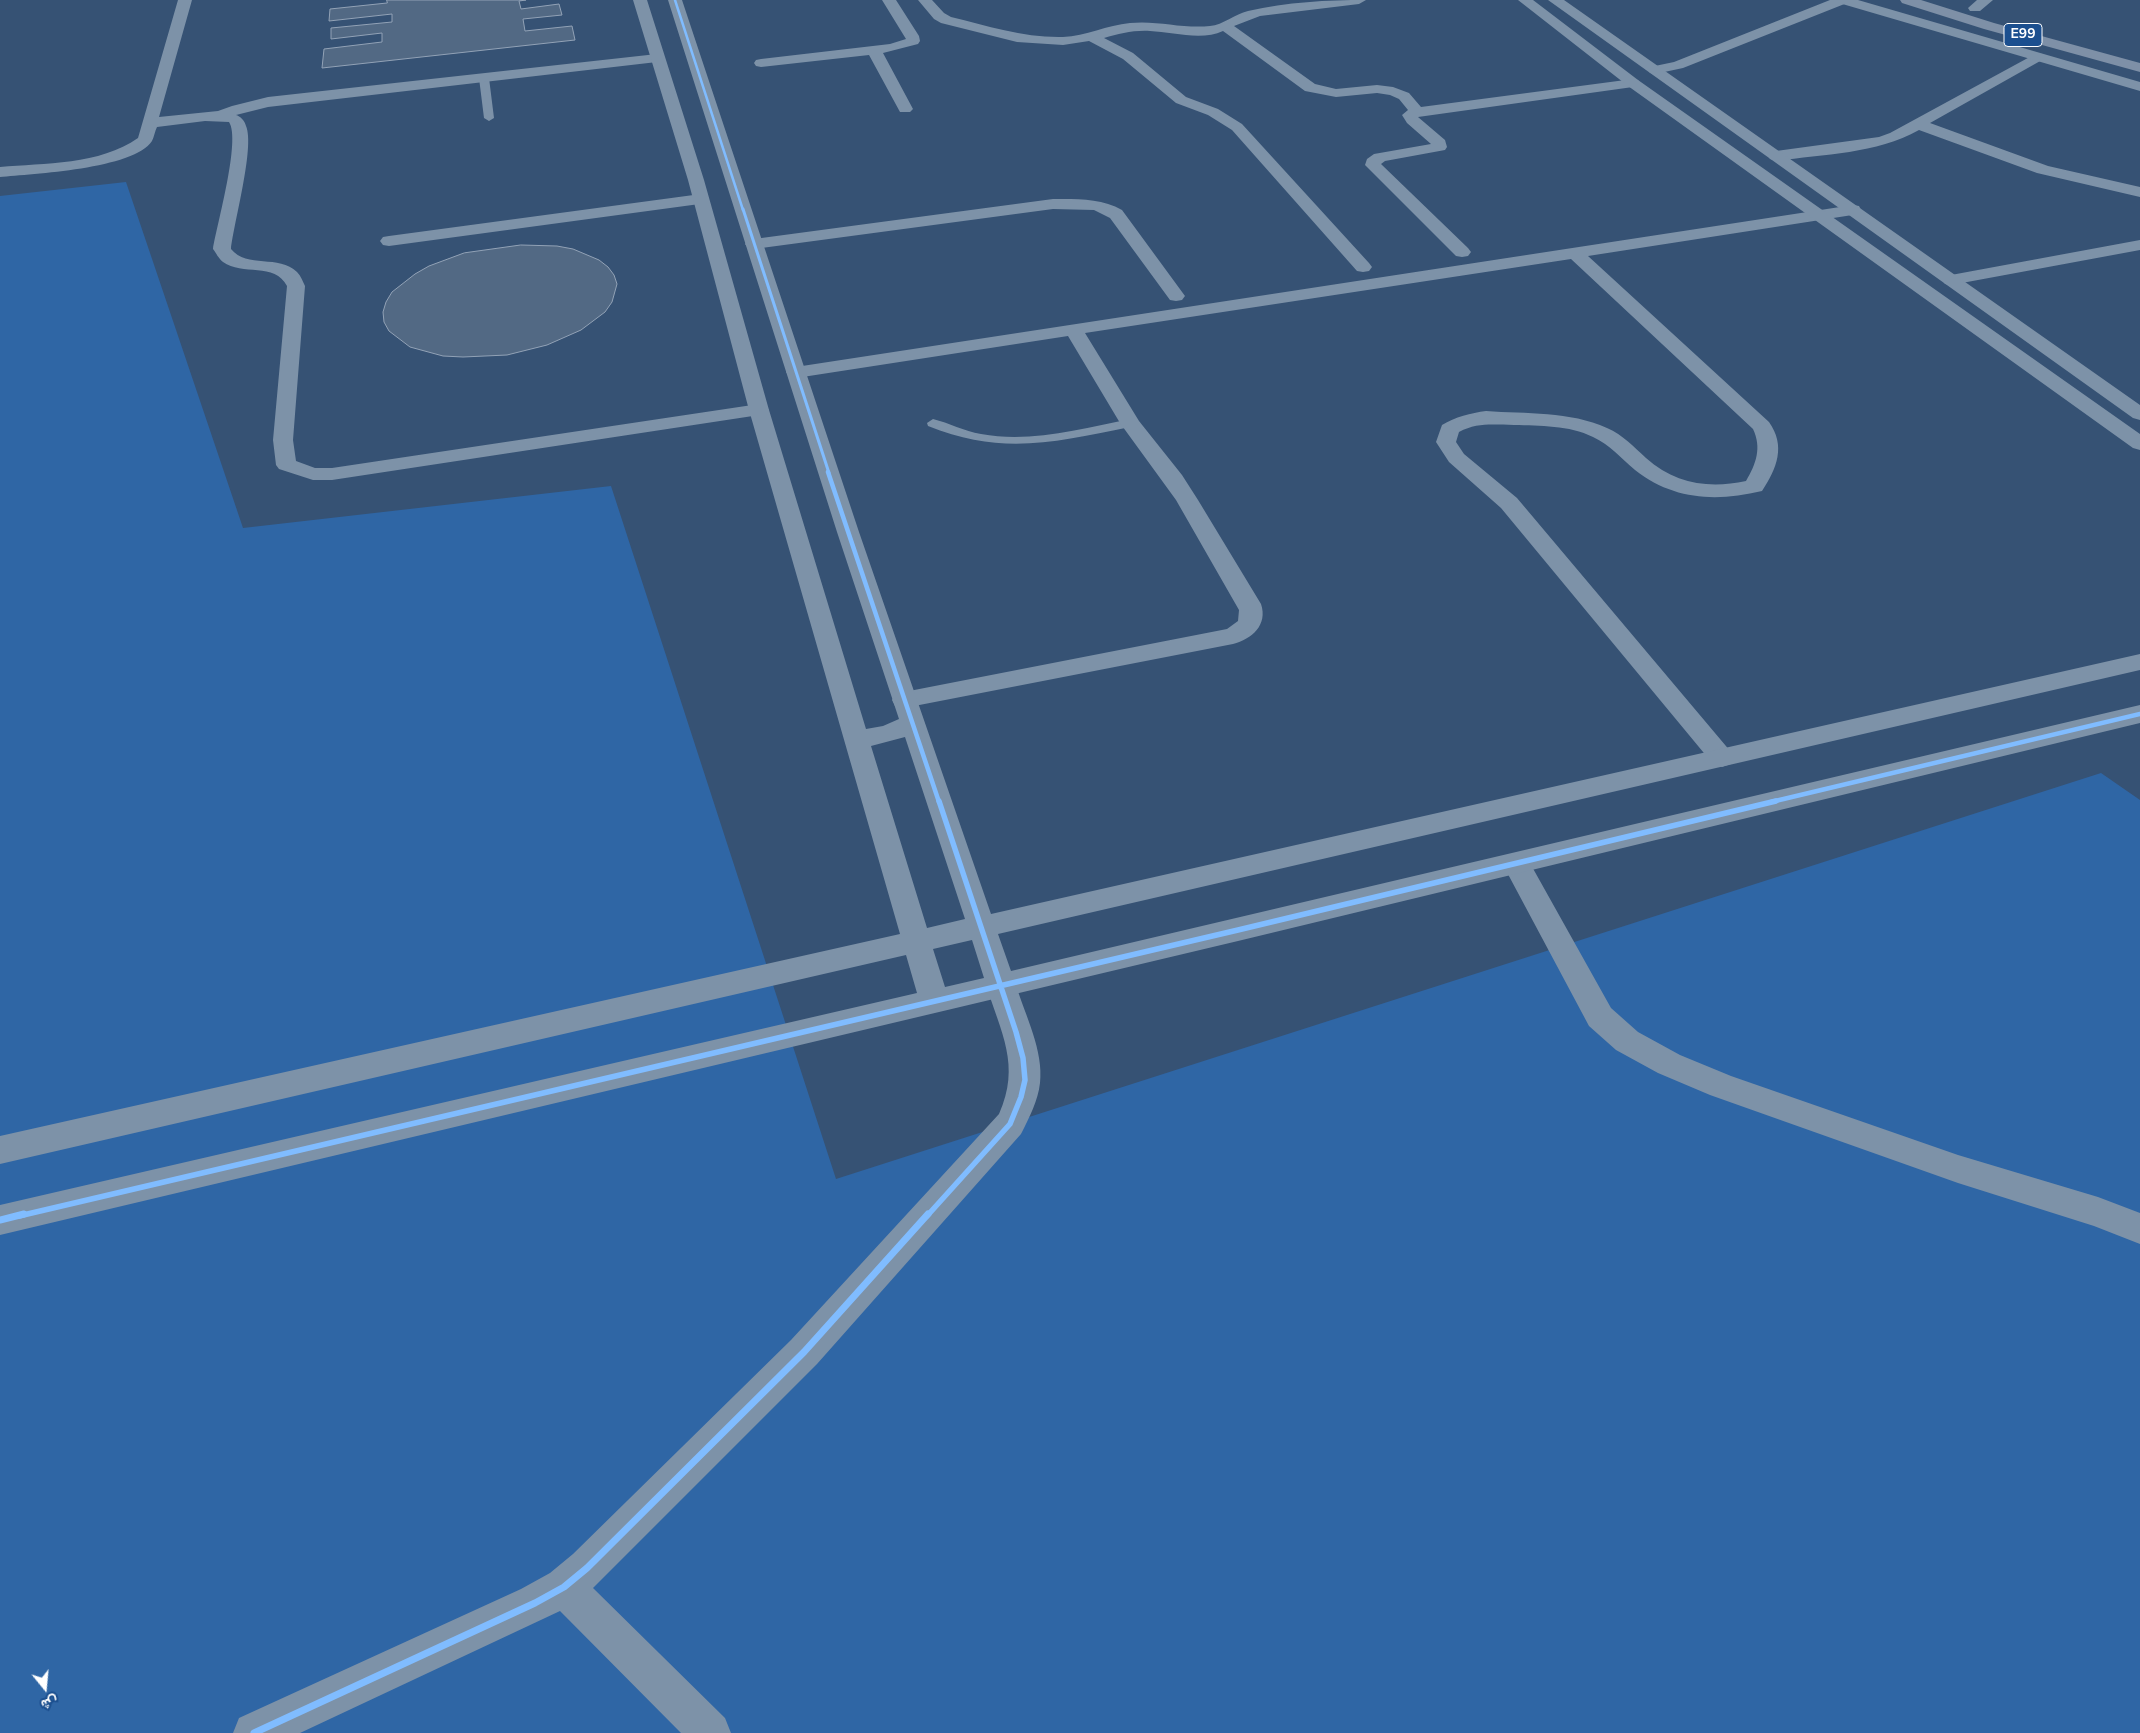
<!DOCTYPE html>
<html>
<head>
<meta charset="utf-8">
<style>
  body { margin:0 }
  #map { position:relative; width:2140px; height:1733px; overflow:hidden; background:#365274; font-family:"Nunito Sans",Vazirmatn,sans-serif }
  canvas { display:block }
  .north { position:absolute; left:20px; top:1663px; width:50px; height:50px; -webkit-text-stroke:4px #1b4f8f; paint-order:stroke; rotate:163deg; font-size:14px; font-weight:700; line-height:20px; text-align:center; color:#fff }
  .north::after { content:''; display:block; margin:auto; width:18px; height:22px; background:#fff; clip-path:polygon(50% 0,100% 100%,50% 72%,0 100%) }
</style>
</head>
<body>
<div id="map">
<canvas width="2140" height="1733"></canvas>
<div class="north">ش</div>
</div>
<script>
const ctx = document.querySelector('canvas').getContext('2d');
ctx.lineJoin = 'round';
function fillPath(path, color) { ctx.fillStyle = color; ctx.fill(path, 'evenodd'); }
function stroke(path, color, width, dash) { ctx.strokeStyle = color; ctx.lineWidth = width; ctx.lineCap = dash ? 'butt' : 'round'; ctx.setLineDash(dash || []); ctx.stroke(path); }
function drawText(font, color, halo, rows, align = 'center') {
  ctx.font = font + ' "Nunito Sans",sans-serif'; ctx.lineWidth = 4; ctx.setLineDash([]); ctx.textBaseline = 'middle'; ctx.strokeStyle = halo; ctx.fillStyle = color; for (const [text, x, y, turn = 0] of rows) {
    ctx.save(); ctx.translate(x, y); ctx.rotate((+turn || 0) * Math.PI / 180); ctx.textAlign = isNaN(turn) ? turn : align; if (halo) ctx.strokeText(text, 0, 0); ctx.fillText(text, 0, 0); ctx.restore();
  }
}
fillPath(new Path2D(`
  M126 182 243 528 611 486 836 1179 2101 773 2140 800V1733H0V196Z`), '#2f66a5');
const building = new Path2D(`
  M387 0H526L519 1 521 9 559 4 562 15 523 19 525 31 572 26 575 40 322 68 324 49 382 42V33L331 39V28L392 22V14L329 21 330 9 387 3Z
  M521 245 557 246 573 249 599 260 608 267 614 275 617 284 612 302 605 312 581 330 547 345 507 355 463 357 443 356 410 347 389 331 384 322 383 312 386 302 392 292 415 274 429 266 464 253Z`);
fillPath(building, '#526984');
stroke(building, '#92a2b6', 1);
fillPath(new Path2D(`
  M484 75 489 78 494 118 489 121 484 118 479 78Z
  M933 419C949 423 964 431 981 434 1030 443 1082 429 1130 419L1136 423 1130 427C1055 442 1003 456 928 426L927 423Z`), '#7d92a8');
fillPath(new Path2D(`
  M178 0H192L159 117 218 111 232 106 268 97 657 54 662 55 664 58 662 61 657 62 268 107 236 115C240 116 245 121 246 126 255 147 234 222 231 249 247 269 279 254 297 272 301 276 303 282 305 286L293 440 296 461 315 468H332L759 404 766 406 769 410 766 414 332 480H313L279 469 276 465 273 440 287 286C275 262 242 276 223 262 219 259 216 253 213 249 217 224 241 140 229 122L205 121 157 127C155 131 154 137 152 141 134 169 32 174 0 177V167C44 163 100 165 138 138Z
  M882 0H896L919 36 920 41 918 44 883 53 913 109 910 112H900L869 55 761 67 756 66 754 63 756 60 761 59 890 44 906 39Z
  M918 0H932L944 13 951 17C988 26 1025 38 1063 37 1086 36 1107 25 1130 23 1157 20 1183 29 1210 26 1223 25 1235 14 1248 11 1287 2 1327 0 1366 0L1359 4 1260 16 1234 26 1315 84 1336 89 1377 85 1393 87 1409 93 1421 107 1633 79 1638 80 1640 83 1638 86 1633 87 1418 117 1445 140 1447 147 1445 150 1385 161 1381 164 1468 248 1471 252 1468 256 1462 257 1456 256 1365 165 1367 159 1374 154 1431 144 1407 123 1402 115 1408 110 1399 99 1390 95 1377 93 1336 97 1305 91 1223 31C1202 41 1172 32 1150 31 1133 30 1119 34 1104 38L1133 53 1186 97 1218 109 1242 124 1369 263 1372 267 1369 271 1363 272 1357 271 1232 130 1208 115 1176 103 1123 59 1089 41 1063 45 1017 42 941 23 934 19Z
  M1830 0H1849L1847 3 1683 68 1655 74 1650 73 1648 70 1650 67 1674 62Z
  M1977 0H1993L1980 11H1970L1968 8Z
  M2037 53 2042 54 2044 57 2042 60 1930 123 2048 166 2140 187V197L2037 173 1919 130C1876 154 1824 154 1776 161L1770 159 1768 156 1770 153 1776 151 1879 137 1890 133Z
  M701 194 707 195 709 199 707 203 389 246 383 245 380 241 383 237 389 236Z
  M1053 199C1077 199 1101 198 1122 210L1185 296 1182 300 1176 301 1170 300 1110 218 1094 210 1053 209 754 249 748 248 745 244 748 240 754 239Z
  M1853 205 1859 206 1861 210 1859 214 1588 256 1769 422C1786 446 1777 468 1762 491 1716 502 1673 500 1635 470 1621 458 1610 445 1593 437 1569 425 1540 426 1514 425 1494 425 1478 422 1459 432L1456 442 1464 454 1517 498 1731 752 1735 758 1731 764 1722 767 1713 764 1501 508 1449 462 1436 442 1442 425C1455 417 1471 413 1486 411 1526 414 1570 411 1607 428 1623 435 1634 447 1646 458 1675 484 1709 489 1746 481 1756 464 1762 448 1753 429L1571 259 1085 333 1139 421 1182 475 1198 500 1261 604C1268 625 1252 639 1233 644L904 708 895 706 892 700 895 694 904 692 1227 629 1238 621 1239 610 1176 500 1120 423 1068 336 796 378 789 376 786 372 789 368Z
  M2140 240V250L1951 285 1945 284 1942 280 1945 276 1951 275Z
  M1516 853 1526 856 1611 1008 1638 1032 1680 1055 1731 1076 1958 1155 2098 1197 2140 1213V1244L2094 1226 1958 1183 1710 1095 1658 1073 1616 1050 1589 1026 1502 863 1506 856Z
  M1001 973 1011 977 1016 985C1025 1015 1044 1051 1040 1083 1038 1101 1029 1118 1021 1134L817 1364 593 1588 725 1718 731 1733H681L560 1611 300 1733H233L239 1718 521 1589 550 1573 573 1554 791 1340 999 1114C1021 1065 1001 1033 986 985L991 977Z`), '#7d92a8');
fillPath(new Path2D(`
  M633 0H647L704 180 769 410 866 729 883 726 899 719 837 532 668 0H682L859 532 991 914 2140 654V670L998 934 1011 971 2140 705V723L1238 941 0 1235V1205L917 993 906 955 0 1164V1136L900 934 749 410 688 180ZM905 737 965 919 927 928 871 746ZM972 940 984 978 945 987 933 949Z
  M1518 0H1533L1638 80 2140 434V450L2133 448 1628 86Z
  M1548 0H1564L2140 405V420L2133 418Z
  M1837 0H1858L2140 82V91L1839 3Z`), '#7d92a8');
fillPath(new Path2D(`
  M1900 0H1921L1994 23 2140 63V72L1984 29 1902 3Z`), '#7e90a7');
stroke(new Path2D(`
  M675 0 743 210`), '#80bcff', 2.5);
stroke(new Path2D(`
  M743 209 829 473`), '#80bcff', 3);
stroke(new Path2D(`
  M828 472 939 802
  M1771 802 2140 714`), '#80bcff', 4.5);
stroke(new Path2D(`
  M19 1216 1238 930 1776 801
  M927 1216 1010 1124 1021 1097 1025 1080 1023 1058 1016 1032 939 801`), '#80bcff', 5.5);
stroke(new Path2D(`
  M0 1220 24 1214
  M254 1733 535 1603 564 1587 587 1568 804 1352 928 1214`), '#80bcff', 7);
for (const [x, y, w] of [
  [2023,35,38]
]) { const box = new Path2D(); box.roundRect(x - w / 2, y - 11.5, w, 23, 4); ctx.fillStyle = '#1b4f8f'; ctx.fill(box); stroke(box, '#fff', 1); }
drawText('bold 14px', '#fff', null, [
  ["E99",2023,35]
]);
</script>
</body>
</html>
